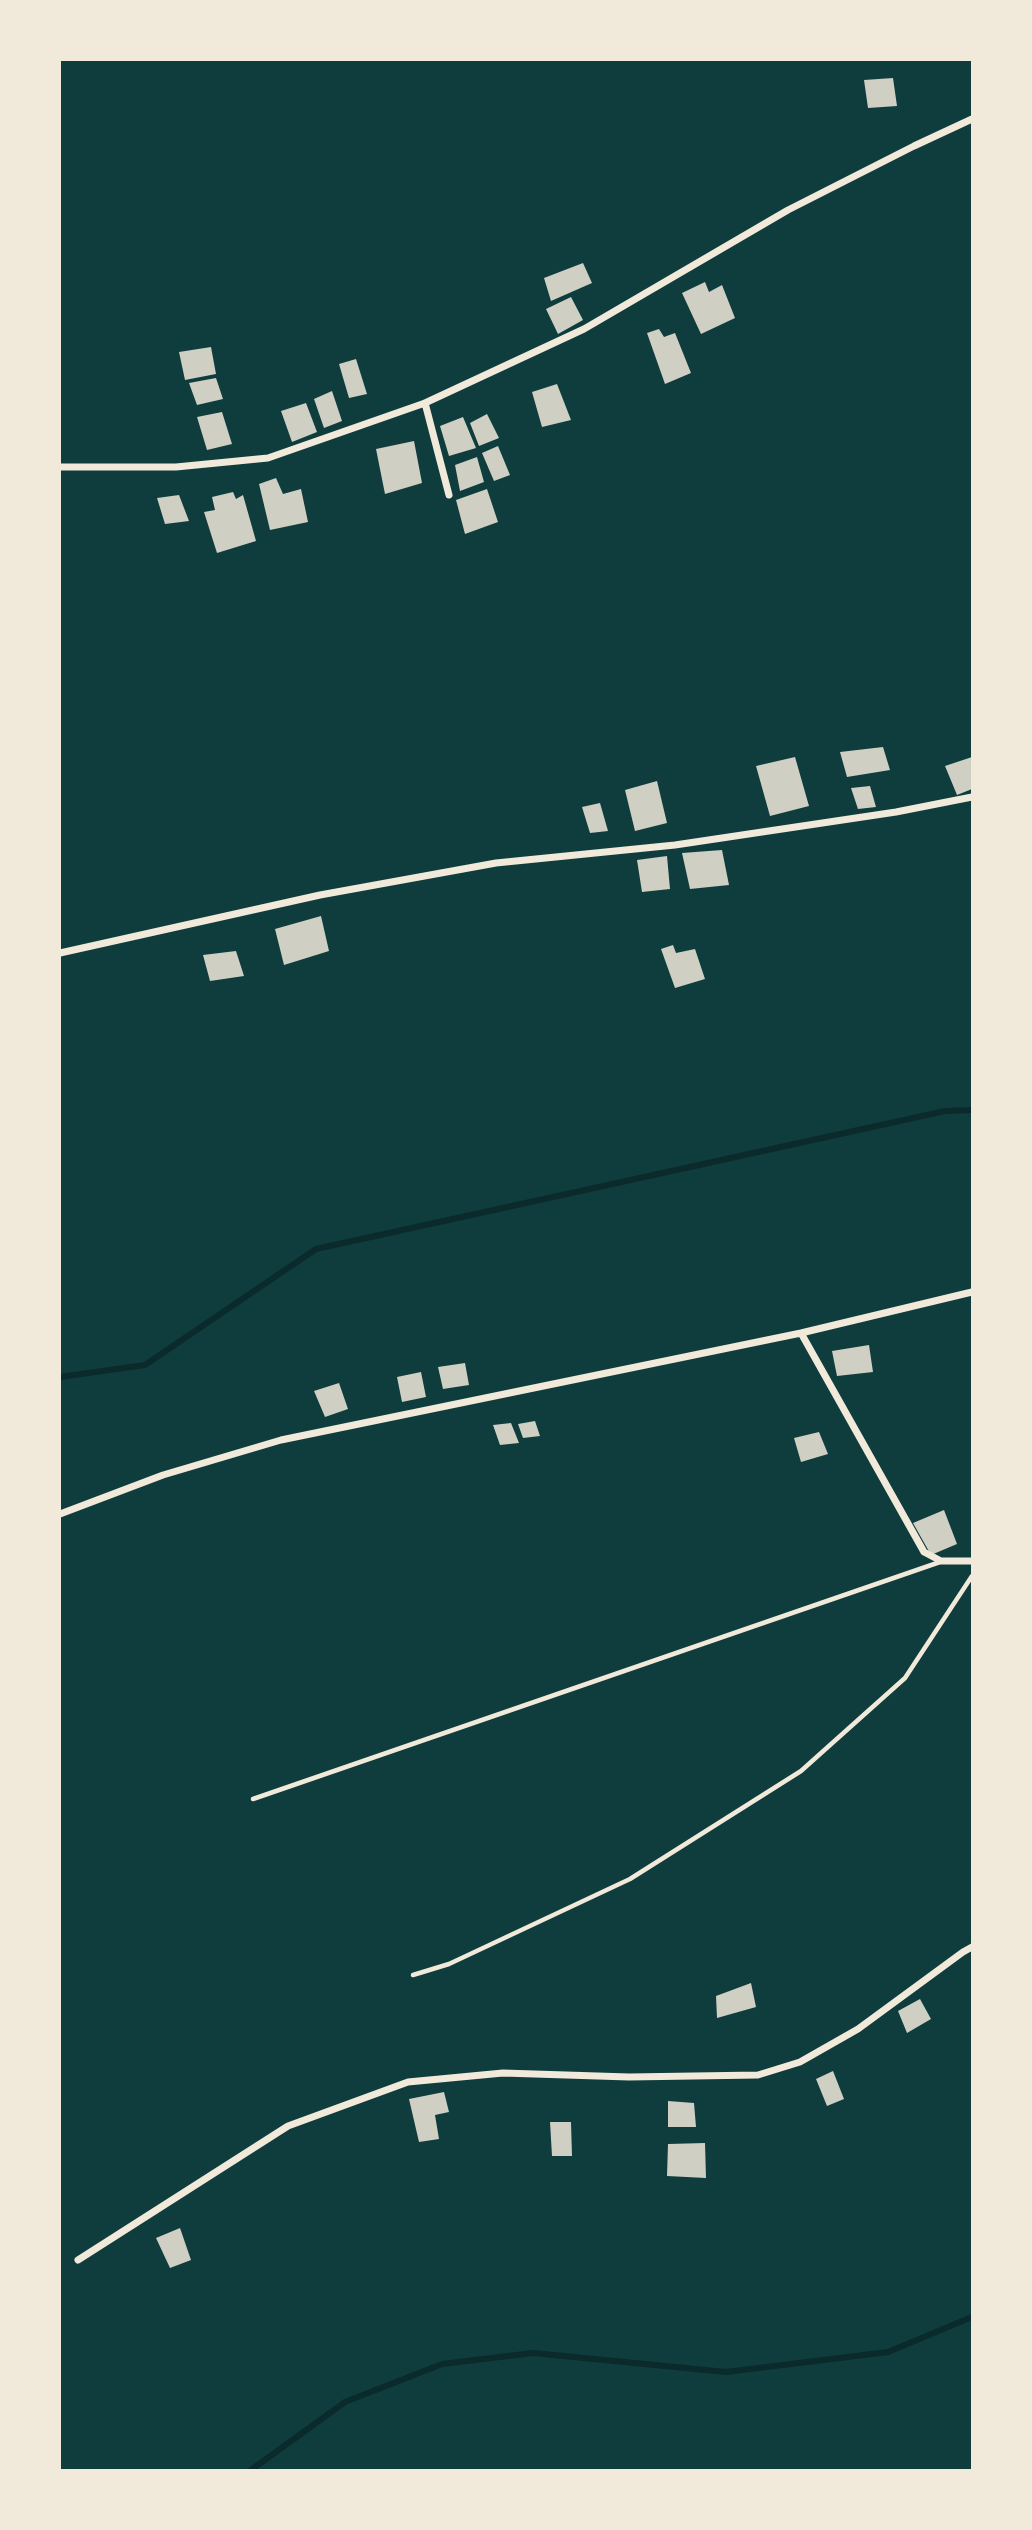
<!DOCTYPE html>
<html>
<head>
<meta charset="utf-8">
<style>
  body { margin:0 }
  #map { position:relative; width:1032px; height:2530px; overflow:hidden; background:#0f3d3e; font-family:Signika,sans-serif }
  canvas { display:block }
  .frame { position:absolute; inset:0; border:61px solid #f1e9da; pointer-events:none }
</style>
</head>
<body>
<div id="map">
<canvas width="1032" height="2530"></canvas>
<div class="frame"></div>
</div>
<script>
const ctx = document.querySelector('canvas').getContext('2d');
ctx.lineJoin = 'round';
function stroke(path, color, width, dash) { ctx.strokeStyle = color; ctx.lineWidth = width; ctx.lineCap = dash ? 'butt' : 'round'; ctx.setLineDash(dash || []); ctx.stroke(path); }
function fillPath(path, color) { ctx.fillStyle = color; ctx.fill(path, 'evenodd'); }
stroke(new Path2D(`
  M60 1377 145 1365 316 1249 945 1111 972 1110
  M251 2470 345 2402 442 2364 533 2353 726 2372 888 2352 972 2317`), '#0a2a2b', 6);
fillPath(new Path2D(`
  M893 78 897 106 868 108 864 80Z
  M583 263 592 283 551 301 544 278Z
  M705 282 709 292 722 285 735 318 701 334 682 293Z
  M571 297 583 320 558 334 546 309Z
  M659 329 664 337 675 333 691 373 665 384 647 333Z
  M211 347 216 374 185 380 179 352Z
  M356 359 367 394 349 398 339 364Z
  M216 378 223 399 197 405 189 383Z
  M557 384 571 420 542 427 532 392Z
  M332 391 342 421 324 428 314 399Z
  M306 403 317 432 292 442 281 411Z
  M222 412 232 444 207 450 197 417Z
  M487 414 499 438 479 446 470 423Z
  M463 417 476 448 449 456 440 426Z
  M414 441 422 483 385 494 376 449Z
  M498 446 510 475 494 481 482 453Z
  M477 457 484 482 460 491 455 465Z
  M276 478 283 494 301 489 308 522 270 530 259 484Z
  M487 489 498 522 465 534 456 500Z
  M233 492 236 499 243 495 256 541 217 553 204 512 215 510 212 497Z
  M179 495 189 521 165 524 157 498Z
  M883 747 890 770 847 777 840 752Z
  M795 757 809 806 770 816 756 766Z
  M972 757V789L957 795 945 766Z
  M657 781 667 823 635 831 625 790Z
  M870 786 876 807 858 809 851 788Z
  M600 803 608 831 590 833 582 807Z
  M722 850 729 885 690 889 682 853Z
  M667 856 670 889 642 892 637 860Z
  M321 916 329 951 284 965 275 929Z
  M673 945 676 953 695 949 705 979 675 988 661 949Z
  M236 951 244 976 210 981 203 955Z
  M869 1345 873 1372 837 1376 832 1351Z
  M465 1363 469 1385 443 1389 438 1367Z
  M421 1372 426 1397 402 1402 397 1377Z
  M339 1383 348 1409 325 1417 314 1391Z
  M535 1421 540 1436 523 1438 518 1424Z
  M511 1423 519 1443 500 1445 493 1425Z
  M819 1432 828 1454 801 1462 794 1438Z
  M944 1510 957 1544 931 1555 913 1523Z
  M751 1983 756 2007 717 2018 716 1996Z
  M920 1999 931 2019 907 2033 898 2011Z
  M833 2071 844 2099 827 2106 816 2079Z
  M444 2092 449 2112 435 2115 439 2139 419 2142 409 2099Z
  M668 2101 694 2103 696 2127H668Z
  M550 2122H571L572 2156H552Z
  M705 2143 706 2178 667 2176 668 2144Z
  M180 2228 191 2260 170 2268 156 2238Z`), '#cfcfc3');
stroke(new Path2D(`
  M253 1799 940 1562
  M413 1975 449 1964 630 1879 801 1771 905 1678 972 1576`), '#f1e9da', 4.5);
stroke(new Path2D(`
  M425 403 449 495
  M60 467H176L268 458 425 403 584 329 788 210 914 146 972 119
  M60 953 320 895 496 863 675 845 896 812 972 797
  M801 1333 924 1552 941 1561H972
  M60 1514 163 1475 281 1440 801 1333 972 1292
  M78 2260 288 2126 408 2082 503 2073 629 2077 758 2075 800 2062 858 2029 963 1952 972 1947`), '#f1e9da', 7);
</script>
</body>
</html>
